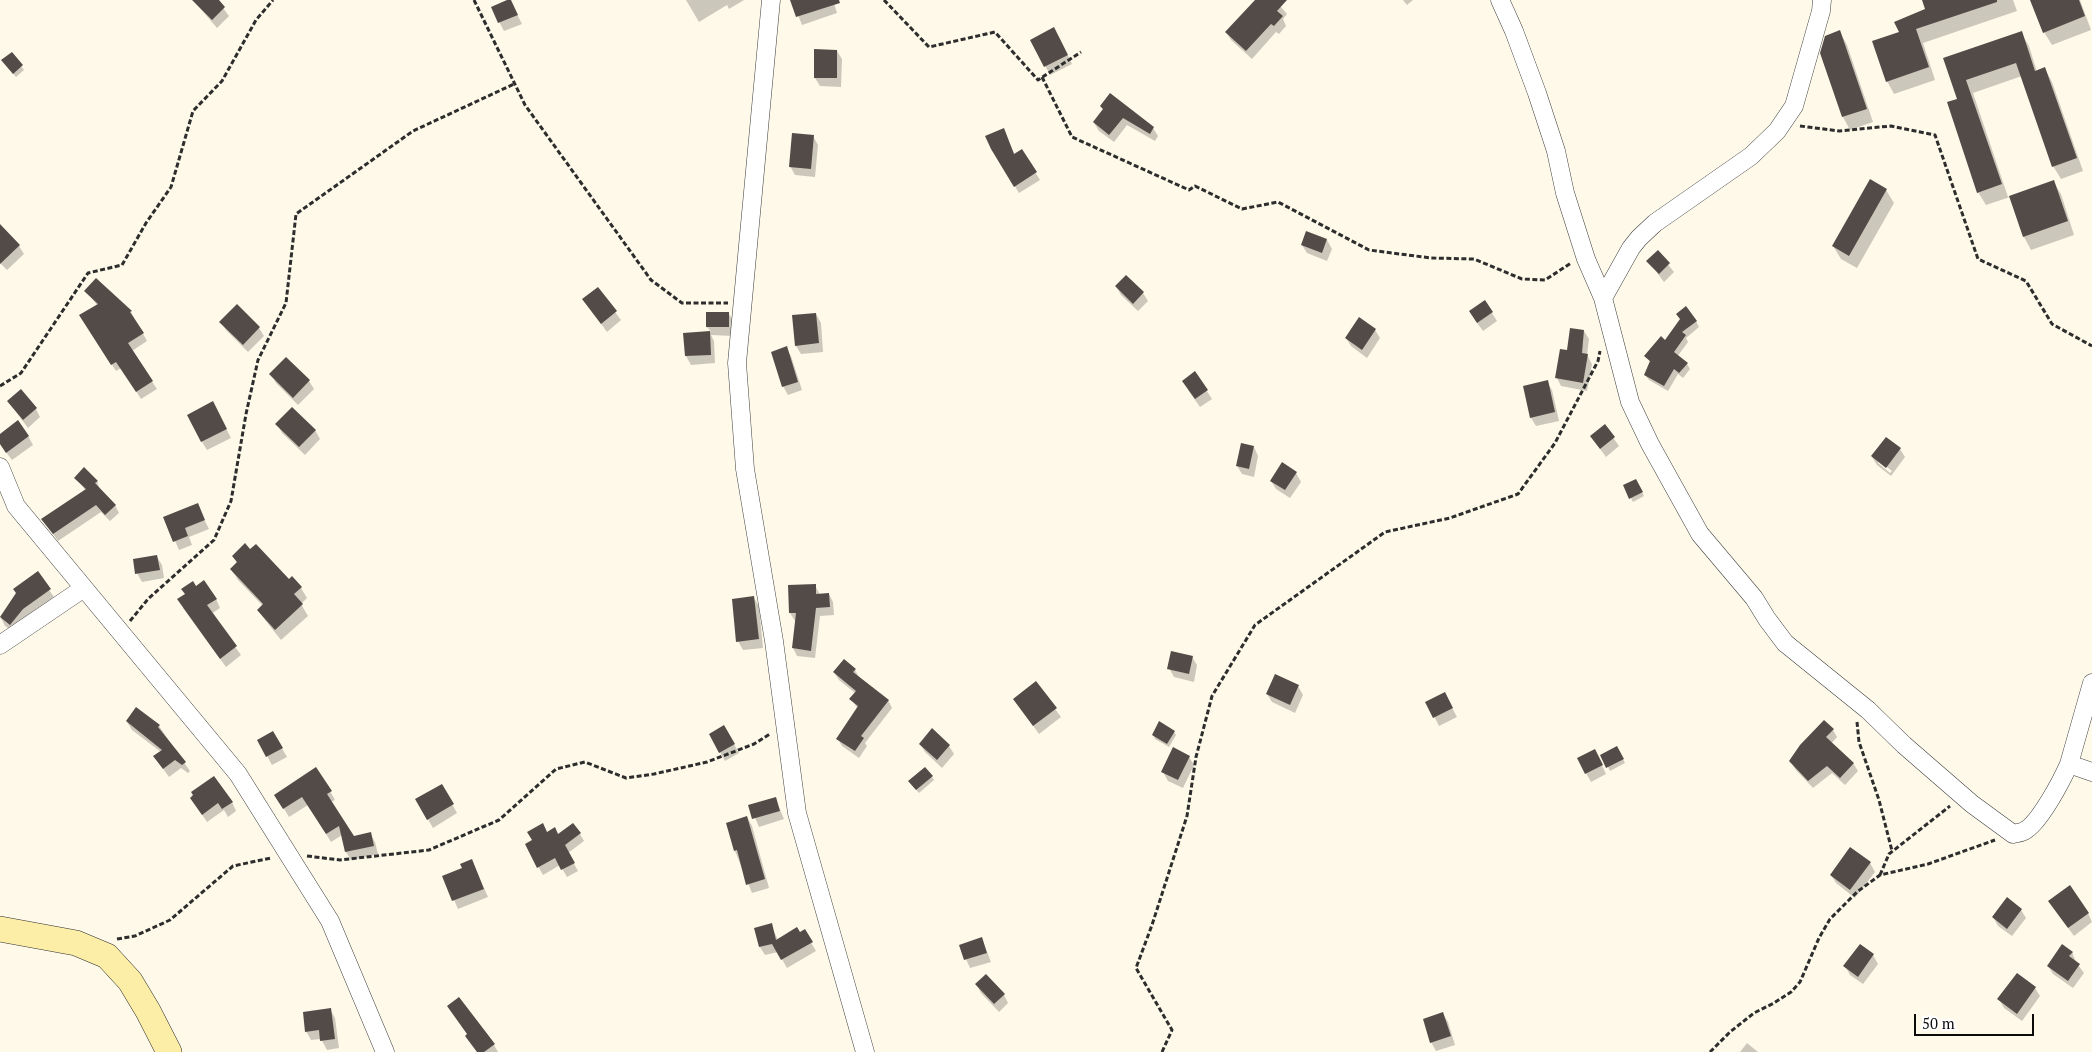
<!DOCTYPE html>
<html>
<head>
<meta charset="utf-8">
<style>
  body { margin:0 }
  #map { position:relative; width:2092px; height:1052px; overflow:hidden; background:#fef9e9; font-family:"PT Serif",serif }
  canvas { display:block }
  .scale { position:absolute; left:1914px; top:1014px; width:120px; height:22px; box-sizing:border-box; border:2px solid #0b0b0b; border-top:0; padding-left:6px; font-size:15px; line-height:18px; white-space:nowrap; color:#0b0b0b; -webkit-text-stroke:4px #fff; paint-order:stroke }
</style>
</head>
<body>
<div id="map">
<canvas width="2092" height="1052"></canvas>
<div class="scale">50 m</div>
</div>
<script>
const ctx = document.querySelector('canvas').getContext('2d');
ctx.lineJoin = 'round';
function fillPath(path, color) { ctx.fillStyle = color; ctx.fill(path, 'evenodd'); }
function stroke(path, color, width, dash) { ctx.strokeStyle = color; ctx.lineWidth = width; ctx.lineCap = dash ? 'butt' : 'round'; ctx.setLineDash(dash || []); ctx.stroke(path); }
fillPath(new Path2D(`
  M193 0H217L229 16 217 28Z
  M510 0 522 24 504 31 492 8Z
  M686 0H744L729 9 727 5 699 22Z
  M792 0H833L837 13 802 25Z
  M1257 0H1275L1287 14 1283 19 1286 26 1279 34 1276 32 1252 59 1231 40 1226 32Z
  M1403 0H1413L1407 5Z
  M1924 0H2013L2017 11 1923 43 1935 80 1894 94 1887 81 1901 33 1927 10Z
  M2032 0H2080L2091 30 2052 45 2044 32Z
  M1840 32 1847 45 1873 122 1850 130 1843 117 1821 53Z
  M2021 33 2029 46 2037 72 2045 69 2052 82 2083 171 2061 179 2053 166 2022 76 1973 93 2008 197 2053 181 2061 194 2074 235 2031 250 2024 237 2010 197 1986 205 1978 192 1958 100 1944 59Z
  M1059 37 1072 64 1050 75 1032 40Z
  M837 51 842 59 841 87 820 86 815 78Z
  M11 53 24 70 16 77 5 64Z
  M1101 106 1153 128 1158 136 1155 141 1127 125 1114 142 1099 131 1094 123 1104 110Z
  M1003 130 1015 155 1022 151 1040 180 1019 193 997 157Z
  M813 136 818 145 815 177 795 175 790 166Z
  M1886 190 1894 203 1857 268 1841 259 1833 246Z
  M0 232 19 246 24 254 7 270 0 263Z
  M1307 233 1327 240 1332 249 1327 261 1307 253 1302 245Z
  M1658 252 1674 272 1664 282 1648 261Z
  M96 280 131 312 147 341 132 351 157 389 141 399 121 368 116 371 85 323 97 305 86 291Z
  M1116 286 1143 293 1148 301 1138 311 1121 295Z
  M598 289 621 320 607 332 584 300Z
  M237 306 259 328 264 336 248 352 226 330 221 322Z
  M1492 313 1497 321 1483 331 1475 320Z
  M729 314 734 322 733 336 711 335 714 341 715 363 691 365 686 356 685 334 711 332 707 327Z
  M816 314 821 323 823 352 801 354 796 346Z
  M1681 320 1696 321 1699 327 1686 338 1688 342 1677 357 1687 364 1690 369 1683 378 1678 374 1668 391 1649 380 1645 375 1651 363 1645 356 1665 341Z
  M1375 330 1380 338 1367 358 1351 346 1346 338Z
  M1584 331 1589 339 1587 355 1592 364 1587 391 1561 386 1557 378 1568 352Z
  M786 348 791 356 802 390 788 395 783 386Z
  M1195 373 1212 399 1200 407 1188 390Z
  M271 374 309 381 314 389 298 405 276 383Z
  M1547 382 1552 390 1559 421 1536 426 1531 418Z
  M8 401 36 409 40 417 28 428Z
  M217 411 231 438 207 450 202 442Z
  M277 424 315 430 320 439 305 455 282 433Z
  M1605 426 1619 446 1606 457 1591 436Z
  M0 435 28 436 33 445 12 460 0 444Z
  M1254 447 1258 456 1254 477 1242 474 1237 466Z
  M1900 449 1905 457 1891 476 1877 465 1872 457ZM1878 460 1892 471 1890 473 1878 463Z
  M1296 473 1301 482 1290 498 1276 489 1271 481Z
  M76 478 97 481 100 490 115 505 119 513 110 521 101 512 58 541 43 520 86 491Z
  M1638 484 1644 496 1633 502 1625 486Z
  M197 505 209 529 189 537 192 545 179 550 165 518Z
  M250 551 301 588 307 598 301 604 308 616 281 640 265 620 258 610 263 606 238 580 231 569 237 563 233 556Z
  M157 557 162 565 164 578 142 582 137 573Z
  M815 585 820 595 829 594 833 602 834 615 820 616 815 658 797 656 793 648 797 621H795L790 613 789 586Z
  M196 587 216 599 220 608 211 614 241 655 226 667 183 608Z
  M49 590 54 597 27 616 15 632 5 626 1 618 18 594Z
  M754 598 759 606 763 648 743 650 738 641Z
  M1192 657 1197 665 1194 682 1174 677 1169 668Z
  M855 670 859 677 888 700 892 708 865 743 867 746 859 758 842 746 838 739 858 709 851 699 855 693 839 680 834 672Z
  M1276 675 1298 686 1303 695 1295 713 1272 702 1267 694Z
  M1036 683 1061 717 1039 734 1014 699Z
  M1427 702H1449L1457 717 1439 726Z
  M127 722 159 726 190 771 188 773 181 768 169 777 155 757 161 752 132 730Z
  M724 727 739 753 725 761 710 734Z
  M1833 730 1837 737 1831 744 1853 763 1858 771 1845 785 1832 773 1813 788 1795 769 1791 761Z
  M1174 732 1176 735 1169 747 1155 739 1153 735Z
  M273 733 287 757 272 765 259 741Z
  M920 744 949 746 954 754 942 768 925 752Z
  M1617 748 1625 763 1610 771 1602 755Z
  M1189 757 1194 765 1183 788 1168 781 1163 772Z
  M1599 759 1606 774 1591 782 1586 773Z
  M932 777 934 780 919 793 912 785Z
  M442 786 457 813 433 828 417 800Z
  M330 791 335 800 331 802 354 837 370 833 375 842 378 854 351 860 346 852 342 835 331 842 308 805 289 817 276 795Z
  M191 798 232 802 236 811 228 817 224 810 207 822Z
  M775 798 784 819 759 827 750 806Z
  M747 817 752 826 769 888 752 893 735 851 727 823Z
  M547 833 558 836 580 834 584 841 568 853 578 871 567 877 560 865 543 875 526 845Z
  M472 861 488 897 458 909 444 877 464 869Z
  M1870 863 1875 872 1855 898 1836 883 1831 875Z
  M2021 910 2026 918 2012 936 1998 926 1993 917Z
  M2055 910 2088 913 2092 922 2074 936Z
  M771 925 778 940 804 931 816 951 787 968 778 952 765 955 760 947Z
  M982 939 991 962 970 968 960 946Z
  M1860 946 1873 955 1878 964 1863 984 1850 975 1845 966Z
  M2072 952 2076 962 2084 973 2073 988 2053 974 2048 966Z
  M976 984 1004 995 1008 1003 999 1012 981 993Z
  M2035 988 2040 996 2022 1021 2004 1008 1999 999Z
  M459 999 494 1045 498 1052H477Z
  M330 1009 335 1018 339 1048 327 1050 321 1039 311 1040 306 1031Z
  M1443 1014 1448 1022 1455 1045 1436 1051 1431 1042Z
  M1747 1043 1758 1052H1740Z`), '#0003');
fillPath(new Path2D(`
  M192 0H219L225 7 212 20Z
  M507 0H511L518 15 498 23 491 7Z
  M790 0H839L840 3 796 17Z
  M1255 0H1287L1277 11 1283 16 1274 26 1271 24 1246 51 1225 32Z
  M1922 0H1997V2L1916 29 1929 67 1886 82 1872 41 1899 32 1894 22 1925 9Z
  M2030 0H2079L2085 16 2043 33Z
  M1054 27 1068 55 1044 67 1030 40Z
  M1840 30 1867 109 1842 117 1820 53 1825 36Z
  M2022 31 2035 71 2045 67 2077 158 2052 167 2016 63 1966 80 2002 184 1977 193 1947 102 1957 99 1943 58Z
  M814 49 837 50V78H814Z
  M12 52 23 65 13 74 1 60Z
  M1110 93 1154 127 1150 134 1123 118 1109 135 1093 122 1103 109 1100 106Z
  M1004 128 1014 154 1022 149 1037 172 1014 187 991 149 985 136Z
  M792 133 814 135 811 169 789 167Z
  M1870 179 1887 189 1849 256 1832 246Z
  M2054 180 2068 221 2023 237 2009 196Z
  M0 224 20 245 0 264Z
  M1306 231 1327 239 1322 253 1301 245Z
  M1658 250 1670 263 1659 274 1646 261Z
  M1126 275 1144 292 1133 304 1115 286Z
  M96 278 132 311 130 312 144 333 128 343 153 381 136 392 116 362 111 365 79 315 98 304 84 291Z
  M598 287 617 311 601 324 582 299Z
  M1485 300 1493 312 1477 323 1469 311Z
  M237 304 260 327 243 345 219 322Z
  M1686 306 1697 321 1682 332 1686 335 1674 352 1688 363 1679 373 1674 369 1664 386 1644 375 1650 361 1644 356 1661 336 1665 340 1680 319 1676 314Z
  M706 312H729V327H706Z
  M816 313 819 343 795 346 792 315Z
  M1359 317 1376 329 1362 350 1345 338Z
  M1570 328 1584 330 1582 353 1588 354 1583 383 1555 378 1560 349 1567 350Z
  M710 331 711 355 685 356 683 333Z
  M787 346 798 382 782 387 771 352Z
  M286 357 310 380 293 398 269 374Z
  M1195 371 1208 390 1195 399 1182 381Z
  M1548 380 1555 412 1530 418 1523 386Z
  M21 389 37 408 23 420 7 401Z
  M213 401 227 429 201 442 187 415Z
  M292 407 316 430 299 447 275 424Z
  M18 420 29 436 6 453 0 444V434Z
  M1605 424 1615 437 1600 449 1590 436Z
  M1886 437 1901 448 1886 468 1871 456Z
  M1241 443 1254 446 1249 469 1236 466Z
  M1282 462 1297 472 1285 490 1270 481Z
  M84 467 98 481 95 483 116 505 105 515 96 505 53 534 41 519 86 489 74 478Z
  M1636 479 1643 492 1629 499 1623 485Z
  M198 503 205 520 185 528 188 536 173 542 163 517Z
  M245 543 250 549 256 544 289 579 292 576 302 587 294 594 303 604 275 630 257 610 263 604 230 569 237 562 232 556Z
  M157 555 160 570 135 574 133 559Z
  M38 571 51 589 23 609 10 625 0 617 16 593 13 589Z
  M204 580 217 599 207 605 237 646 220 659 177 599 185 594 181 589 193 581 196 586Z
  M816 584V594L829 593 830 607 816 608 811 651 792 648 796 613H789L788 585Z
  M754 596 759 639 736 642 732 599Z
  M1171 651 1193 656 1189 674 1167 669Z
  M844 659 856 669 853 672 889 700 861 736 864 738 855 751 836 739 858 706 849 699 856 691 833 672Z
  M1275 674 1299 685 1290 705 1266 694Z
  M1036 681 1057 708 1033 726 1013 699Z
  M1445 692 1453 708 1433 718 1425 702Z
  M136 707 160 725 158 727 186 762 182 765 175 760 163 769 153 756 162 750 126 721Z
  M1824 720 1834 729 1826 737 1854 763 1840 778 1827 766 1808 781 1789 761 1800 745Z
  M1159 721 1175 731 1167 744 1152 735Z
  M724 725 735 744 719 753 709 734Z
  M932 728 950 745 937 760 919 744Z
  M273 731 283 748 266 757 257 740Z
  M1617 746 1624 759 1606 768 1600 755Z
  M1173 747 1190 756 1178 780 1161 772Z
  M1595 749 1603 765 1585 774 1577 758Z
  M316 767 332 791 327 794 354 836 371 832 374 846 345 852 339 826 326 834 302 797 283 809 274 795Z
  M925 767 933 776 916 790 908 781Z
  M214 776 233 802 222 809 218 803 202 815 190 798 193 795 191 792Z
  M442 784 454 804 427 820 415 799Z
  M776 797 780 811 752 819 748 805Z
  M747 816 765 879 746 885 737 850 734 851 726 823Z
  M543 823 547 832 555 827 558 834 573 823 581 833 565 845 575 863 561 870 555 858 537 868 525 844 532 840 527 832Z
  M1850 847 1871 862 1850 890 1830 875Z
  M472 859 484 889 452 901 442 876 462 868 460 864Z
  M2070 885 2089 913 2068 928 2048 901Z
  M2007 897 2022 909 2007 929 1992 917Z
  M772 923 776 940 797 927 800 932 805 929 813 942 781 960 772 944 759 947 754 928Z
  M982 937 987 953 964 960 959 945Z
  M1860 944 1874 954 1858 977 1843 966Z
  M2062 944 2073 952 2069 956 2080 964 2068 981 2047 966Z
  M2017 973 2036 987 2017 1014 1997 999Z
  M986 974 1005 994 994 1004 975 984Z
  M459 997 495 1044 484 1052H477L465 1036 467 1034 447 1006Z
  M331 1008 335 1039 320 1041 319 1030 305 1032 303 1012Z
  M1443 1012 1451 1036 1430 1043 1423 1019Z`), '#534b48');
const street = new Path2D(`
  M771 0 737 363 745 469 774 641 797 813 865 1052
  M1500 0 1514 31 1537 93 1556 151 1565 193 1586 259 1603 298 1630 402 1650 444 1700 534 1754 598 1767 619 1785 643 1868 710 1904 745 1972 804 2013 834C2016 833 2021 833 2024 831 2039 824 2062 780 2069 764L2092 772
  M1603 298 1631 248 1639 238 1655 223 1751 156 1777 131 1794 106 1821 11 1822 0
  M0 467 16 506 238 774 330 921 385 1052
  M0 645 84 588
  M2069 764 2092 683`);
const secondary = new Path2D(`
  M0 929 76 943 107 956 130 981 148 1011 169 1052`);
stroke(street, '#3e3e3e', 19);
stroke(secondary, '#2d2d2d', 26);
stroke(new Path2D(`
  M474 0 525 105 651 280 682 303H728
  M884 0 929 47 995 32 1038 80 1081 52
  M1042 77 1072 137 1189 190 1195 186 1242 209 1278 202 1369 250 1431 258 1474 259 1522 279 1545 280 1571 263
  M1800 126 1839 131 1891 126 1935 135 1978 259 2026 281 2052 324 2092 346
  M0 386 21 373 88 273 122 265 146 223 171 187 193 111 222 81 256 20 273 0
  M130 621 148 599 214 540 231 501 246 414 258 360 286 303 296 214 413 131 514 84
  M1857 722 1859 742 1879 800 1892 851
  M307 856 340 860 429 850 499 820 556 769 585 762 626 778 654 774 707 762 754 744 770 734
  M1880 875 1889 854 1950 806
  M117 939 135 936 170 920 233 866 271 858
  M1162 1052 1172 1030 1136 968 1152 925 1187 816 1196 757 1212 696 1255 625 1385 532 1450 518 1518 494 1555 443 1598 361 1600 351
  M1710 1052 1730 1032 1754 1013 1774 1003 1791 992 1800 982 1819 938 1830 919 1857 892 1880 875 1928 864 1995 840`), '#2d2d2d', 3, [5, 2.5]);
stroke(street, '#fff', 18);
stroke(secondary, '#fceea6', 25);
</script>
</body>
</html>
